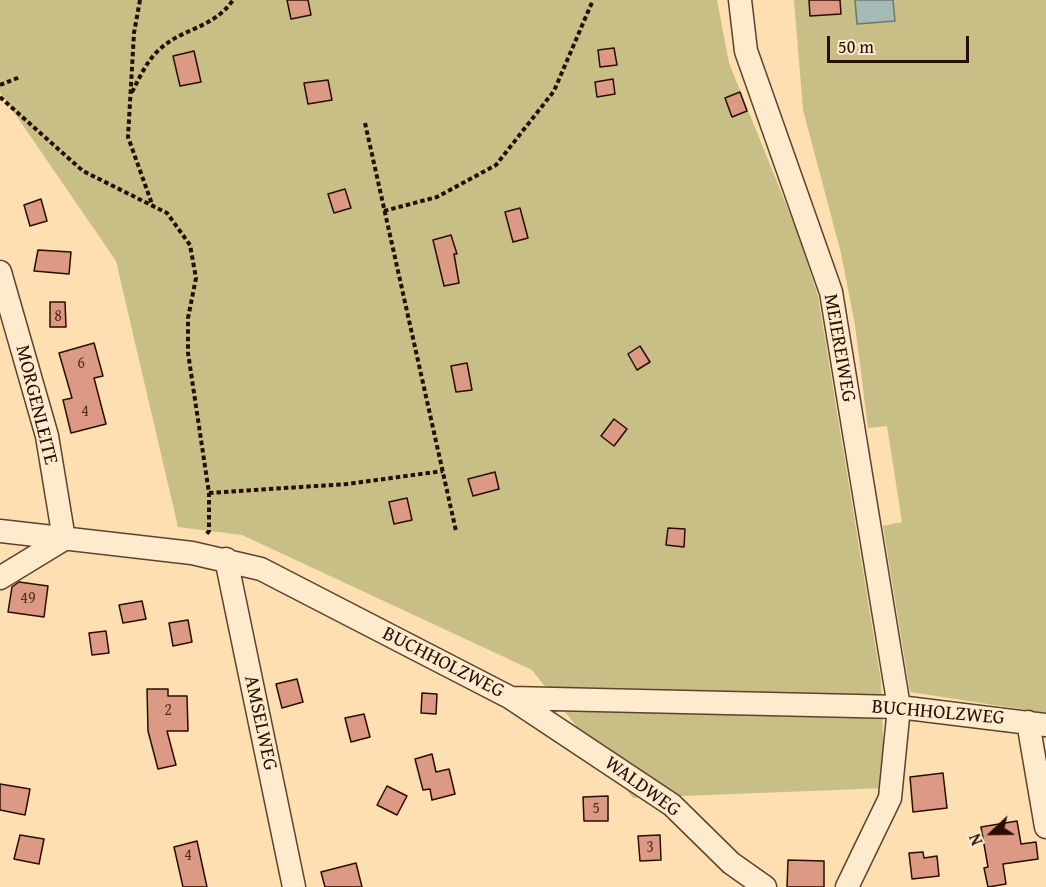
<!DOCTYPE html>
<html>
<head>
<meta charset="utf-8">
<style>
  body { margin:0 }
  #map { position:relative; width:1046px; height:887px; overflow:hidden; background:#fddfb1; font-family:"Gentium Book Plus",serif }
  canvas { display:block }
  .north { position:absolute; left:962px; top:803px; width:60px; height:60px; -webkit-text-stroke:4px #feeacc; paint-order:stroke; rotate:248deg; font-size:16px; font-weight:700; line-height:24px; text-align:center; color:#280d00 }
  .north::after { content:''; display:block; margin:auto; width:21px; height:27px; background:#280d00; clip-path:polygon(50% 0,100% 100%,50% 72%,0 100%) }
  .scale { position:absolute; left:827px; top:36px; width:142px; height:27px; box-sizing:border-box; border:3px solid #280d00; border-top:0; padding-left:8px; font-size:18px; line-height:21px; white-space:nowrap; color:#280d00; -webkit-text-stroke:4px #feeacc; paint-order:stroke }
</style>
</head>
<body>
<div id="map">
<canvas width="1046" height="887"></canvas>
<div class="north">N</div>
<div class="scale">50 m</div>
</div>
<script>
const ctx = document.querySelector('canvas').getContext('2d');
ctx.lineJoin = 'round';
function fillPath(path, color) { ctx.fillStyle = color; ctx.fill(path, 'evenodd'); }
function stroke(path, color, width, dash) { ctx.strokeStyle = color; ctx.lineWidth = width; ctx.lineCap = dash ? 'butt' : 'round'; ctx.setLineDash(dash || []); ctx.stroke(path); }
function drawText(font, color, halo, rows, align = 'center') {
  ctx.font = font + ' "Gentium Book Plus",serif'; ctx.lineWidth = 4.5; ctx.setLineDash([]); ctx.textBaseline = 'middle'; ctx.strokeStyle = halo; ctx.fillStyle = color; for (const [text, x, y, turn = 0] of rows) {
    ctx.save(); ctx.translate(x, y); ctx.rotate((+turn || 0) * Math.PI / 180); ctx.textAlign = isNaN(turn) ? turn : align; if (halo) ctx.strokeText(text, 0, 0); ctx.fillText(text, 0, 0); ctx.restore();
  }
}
fillPath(new Path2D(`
  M0 0H717L729 63 798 234 818 296 881 681 885 788 633 798 532 670 242 535 178 527 116 261 0 92Z
  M794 0H855L857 24 895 21 893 0H1046V713L910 692 883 526 902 522 887 426 868 428 855 325 841 253 803 110Z`), '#c8bf86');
const water = new Path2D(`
  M855 0H893L895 21 857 24Z`);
fillPath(water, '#a3bab6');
stroke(water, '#72756d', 1.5);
const building = new Path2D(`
  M287 0H308L311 15 291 19Z
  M809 0H840L841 14 810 16Z
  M614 48 617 65 600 67 598 50Z
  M194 51 201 82 180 86 173 56Z
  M613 79 615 94 597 97 595 82Z
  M328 80 332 100 308 104 304 83Z
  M740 92 747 111 732 117 725 98Z
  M345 189 351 208 334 213 328 194Z
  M41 199 47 221 30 226 24 205Z
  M520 208 528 238 513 242 505 212Z
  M451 235 457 254H454L459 283 444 286 433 240Z
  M38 250 71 252 69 274 34 271Z
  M50 302H65L66 327H50Z
  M94 343 103 376 94 378 106 424 71 433 63 400 72 398 59 353Z
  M640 346 650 362 637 370 628 354Z
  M467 363 472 390 456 392 451 366Z
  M614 419 627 429 614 446 601 436Z
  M495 472 499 489 473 496 468 479Z
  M407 498 412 520 394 524 389 502Z
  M668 528 685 529 684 547 666 545Z
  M19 582 48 586 44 617 8 612 12 587Z
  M142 601 146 619 123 623 119 605Z
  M188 620 192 642 173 646 169 623Z
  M106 631 109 653 92 655 89 633Z
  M297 679 303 702 282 708 276 684Z
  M147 689H168V696H187L188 731H167L176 765 158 769 148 731Z
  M422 693 437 694 436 714 421 713Z
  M364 714 370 737 351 742 345 718Z
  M432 754 436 772 449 769 455 794 432 800 430 789 423 790 415 759Z
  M943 773 947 808 913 812 910 777Z
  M0 784 30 789 25 815 0 810Z
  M387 786 407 796 397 815 377 805Z
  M608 796V821H584L583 797Z
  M1017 821 1021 844 1036 842 1038 859 1003 864 1006 884 988 887 984 868 988 867 981 827Z
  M20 835 44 839 39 864 14 859Z
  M660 835 661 860 640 861 638 836Z
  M197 841 207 887H183L174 847Z
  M923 852 924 858 937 856 939 876 912 879 909 853Z
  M788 860 824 861V887H787Z
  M356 863 362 887H325L321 872Z`);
fillPath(building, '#dc9a84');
stroke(building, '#280d00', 1.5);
const minor = new Path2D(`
  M740 0 746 51 831 292 899 707 890 798 847 887
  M0 272 47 436 64 539 0 578
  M0 531 192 553 261 569 511 698 899 707 1046 725
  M226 559 294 887
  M511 698 672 805 731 863 765 887
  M1028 722 1046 827`);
stroke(minor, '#5d422c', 25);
stroke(new Path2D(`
  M140 0 134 33 128 137 152 204
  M0 85 20 77
  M132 92C140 77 147 60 160 49 182 28 213 29 233 0
  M0 97 83 171 167 213 190 245 196 278 188 318V353L209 493V531L205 536
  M365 123 456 531
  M384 211 437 197 496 165 554 91 593 0
  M209 493 347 484 443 471`), '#280d00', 4, [4.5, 3]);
stroke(minor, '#feeacc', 22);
drawText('16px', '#553021', null, [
  ["8",58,317],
  ["6",81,364],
  ["4",85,412],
  ["49",28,599],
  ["2",168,711],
  ["5",596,809],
  ["3",650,848],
  ["4",188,856]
]);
drawText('20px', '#280d00', '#feeacc', [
  ["MEIEREIWEG",839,348,80],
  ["MORGENLEITE",36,405,76],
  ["BUCHHOLZWEG",443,663,27],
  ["BUCHHOLZWEG",938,713,5],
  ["AMSELWEG",260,723,78],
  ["WALDWEG",642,787,36]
]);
</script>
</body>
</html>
